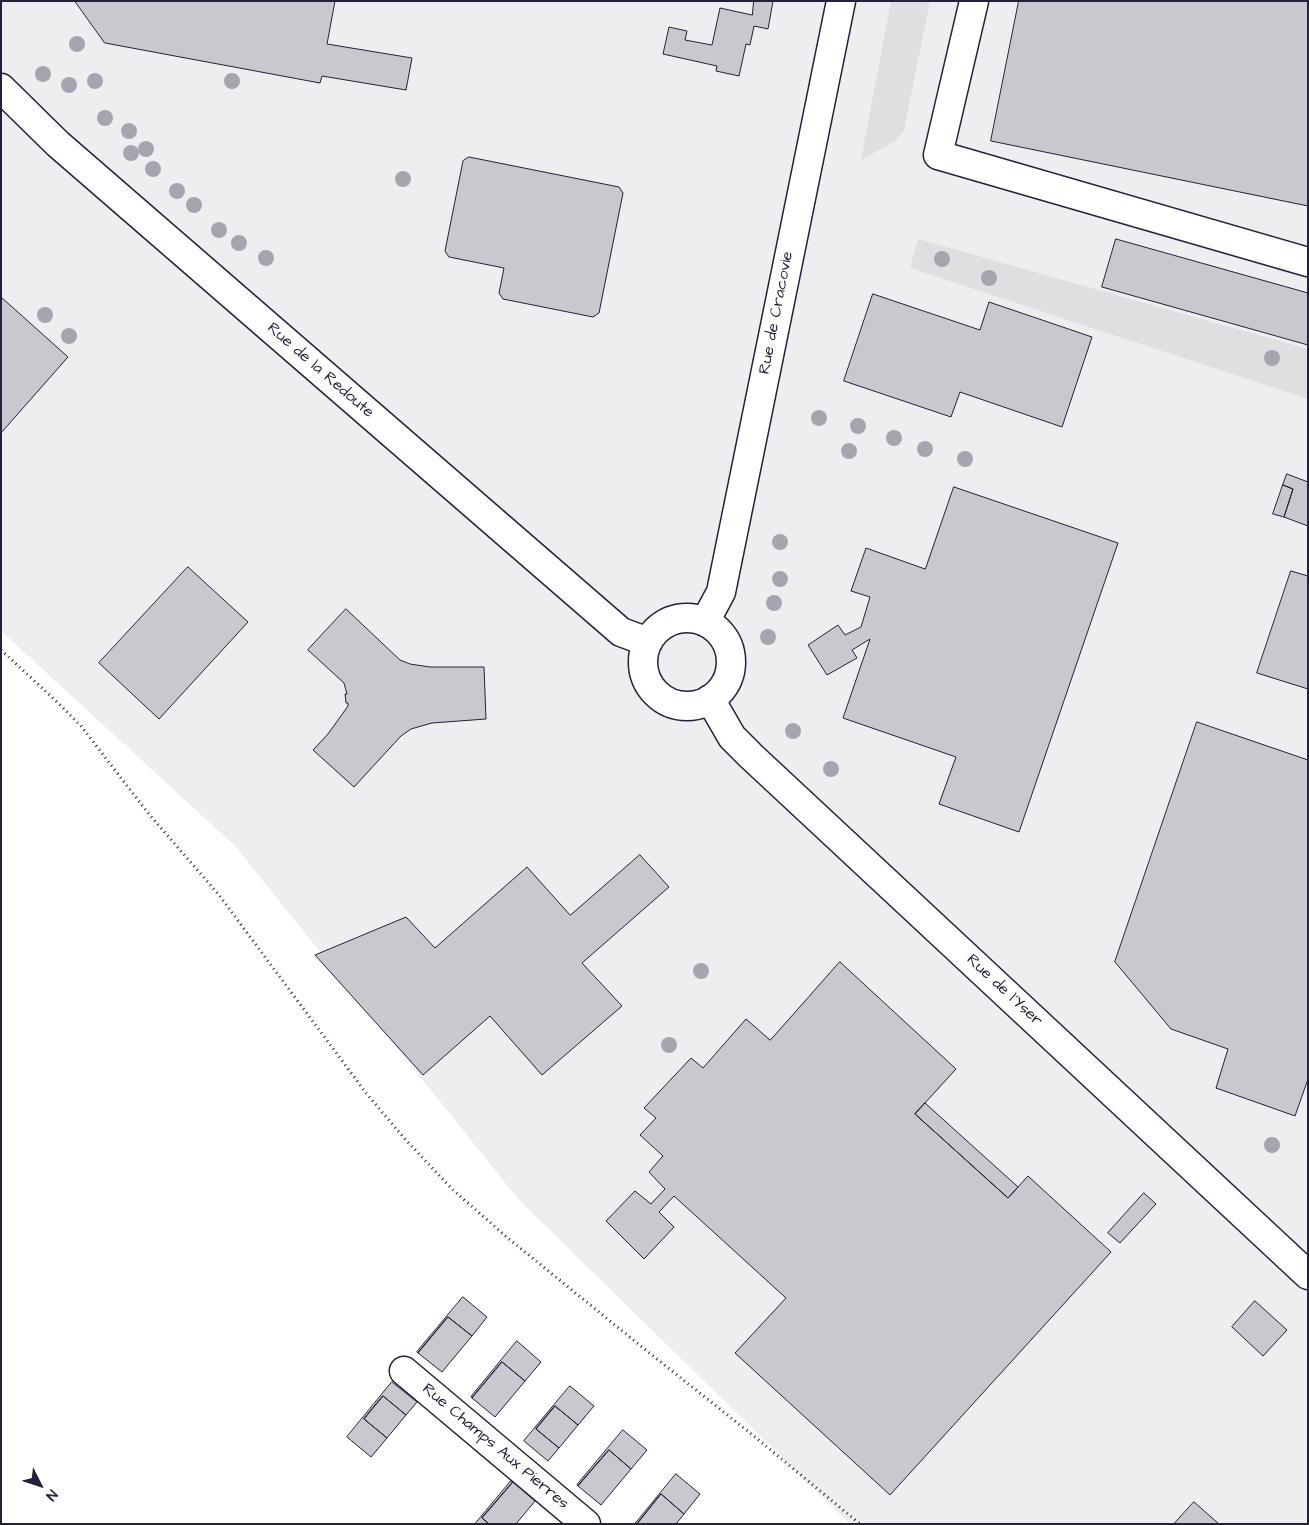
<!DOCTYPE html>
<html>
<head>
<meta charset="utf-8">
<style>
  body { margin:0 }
  #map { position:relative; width:1309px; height:1525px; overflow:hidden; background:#fff; font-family:"Architects Daughter",sans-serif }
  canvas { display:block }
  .frame { position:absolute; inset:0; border:2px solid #22223b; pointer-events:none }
  .north { position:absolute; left:15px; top:1460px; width:50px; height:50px; -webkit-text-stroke:4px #fff; paint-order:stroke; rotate:131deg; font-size:14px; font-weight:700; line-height:20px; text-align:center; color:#22223b }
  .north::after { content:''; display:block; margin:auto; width:18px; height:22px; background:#22223b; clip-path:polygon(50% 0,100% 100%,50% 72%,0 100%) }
</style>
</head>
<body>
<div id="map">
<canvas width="1309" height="1525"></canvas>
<div class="frame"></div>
<div class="north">N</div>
</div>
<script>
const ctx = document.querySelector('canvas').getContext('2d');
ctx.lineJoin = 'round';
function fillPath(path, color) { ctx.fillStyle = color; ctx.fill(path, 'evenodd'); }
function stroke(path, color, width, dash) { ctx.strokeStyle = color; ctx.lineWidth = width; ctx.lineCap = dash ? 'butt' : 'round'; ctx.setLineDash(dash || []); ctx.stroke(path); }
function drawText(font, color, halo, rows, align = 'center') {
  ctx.font = font + ' "Architects Daughter",sans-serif'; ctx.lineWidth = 5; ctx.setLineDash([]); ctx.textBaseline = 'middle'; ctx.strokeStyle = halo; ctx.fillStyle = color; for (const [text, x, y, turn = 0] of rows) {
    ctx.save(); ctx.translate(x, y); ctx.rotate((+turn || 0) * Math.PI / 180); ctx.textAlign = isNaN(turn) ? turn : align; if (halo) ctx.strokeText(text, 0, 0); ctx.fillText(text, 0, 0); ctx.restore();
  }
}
fillPath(new Path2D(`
  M1 1H1308V1524H850L519 1200 236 847 1 631Z`), '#eeeef1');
fillPath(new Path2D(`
  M891 1H930L904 130 895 141 861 160Z
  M918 239 1308 349V399L910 268Z`), '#dfdfe2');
const building = new Path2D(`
  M75 1H335L327 44 412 58 406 90 322 76 320 83 105 43Z
  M754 1H773L768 29 754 26 750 45 746 44 739 76 716 71 717 66 663 54 669 27 687 31 685 40 712 45 720 8 752 15Z
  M1019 1H1308V206L991 141Z
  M469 157 619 187 623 193 599 313 593 317 503 299 499 293 504 268 449 257 445 251 463 161Z
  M1116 239 1308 293V345L1102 287Z
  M873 294 980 330 989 302 1092 337 1062 427 960 392 951 417 844 381Z
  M1 297 68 357 1 433Z
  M1287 474 1308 482V526L1284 517 1293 489 1283 485Z
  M1283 485 1293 489 1284 517 1273 514Z
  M954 487 1118 543 1019 832 939 804 956 757 843 718 870 639 852 650 857 658 827 675 808 645 838 625 845 635 861 627 870 597 851 591 866 548 925 569Z
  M188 567 248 622 159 719 99 663Z
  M1291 571 1308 576V689L1257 673Z
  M346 609 400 660 410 664 430 667H484L486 719 432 723 411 729 401 736 354 787 313 750 328 734 348 706V703H346L345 694H347L344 683 308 650Z
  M1197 722 1308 760V1079L1295 1116 1216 1088 1228 1049 1171 1029 1115 962Z
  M640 855 669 887 582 963 622 1006 542 1075 490 1016 423 1075 315 955 406 917 435 948 527 867 570 915Z
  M840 962 956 1069 915 1114 1008 1198 1028 1176 1111 1252 890 1495 735 1353 786 1298 674 1196 659 1212 674 1227 644 1259 606 1221 635 1191 651 1204 665 1189 649 1172 663 1156 640 1135 656 1118 644 1108 691 1058 703 1068 746 1019 770 1040Z
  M925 1103 1018 1187 1008 1198 915 1114Z
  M1144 1193 1156 1204 1120 1243 1108 1233Z
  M463 1297 487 1317 472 1336 448 1317 418 1353 417 1352Z
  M1255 1301 1287 1330 1263 1356 1232 1327Z
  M448 1317 472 1336 442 1372 418 1353Z
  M517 1341 541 1362 525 1381 502 1362 472 1398 471 1397Z
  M502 1362 525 1381 495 1417 472 1398Z
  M392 1382 417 1402 406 1415 383 1396 364 1419 387 1438 371 1457 347 1437Z
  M570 1386 594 1406 578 1425 555 1406 536 1429 559 1448 548 1461 524 1441Z
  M383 1396 406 1415 387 1438 364 1419Z
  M555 1406 578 1425 559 1448 536 1429Z
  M623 1430 647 1450 631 1469 609 1450 578 1486 577 1485Z
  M609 1450 631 1469 601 1505 578 1486Z
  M676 1474 700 1494 684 1514 661 1494 637 1524H635Z
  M511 1481 513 1482 482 1518 489 1524H475Z
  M513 1482 535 1501 516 1524H489L482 1518Z
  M661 1494 684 1514 676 1524H637Z
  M1194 1502 1219 1524H1174Z`);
fillPath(building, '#c8c8cf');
stroke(building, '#22223b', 1);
const minor = new Path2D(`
  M974 1 938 155 1308 262
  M1 88 58 144 621 632 648 642
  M643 662a44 44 0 1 1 88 0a44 44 0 1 1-88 0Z
  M705 622 721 592 841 1
  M710 699 732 737 751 756 1308 1275
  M404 1371 586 1524`);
stroke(minor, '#22223b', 31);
stroke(new Path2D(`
  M1 650 55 700 81 726 148 813 219 895 366 1093 404 1138 452 1189 509 1239 642 1347 755 1437 860 1524`), '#22223b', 3, [1, 4]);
stroke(minor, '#fff', 28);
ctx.fillStyle = '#a5a5af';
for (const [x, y] of [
  [77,44],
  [43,74],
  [95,81],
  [232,81],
  [69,85],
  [105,118],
  [129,131],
  [146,149],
  [131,153],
  [153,169],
  [403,179],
  [177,191],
  [194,205],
  [219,230],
  [239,243],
  [266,258],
  [942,259],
  [989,278],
  [45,315],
  [69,336],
  [1272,358],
  [819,418],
  [858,426],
  [894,438],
  [925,449],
  [849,451],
  [965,459],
  [780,542],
  [780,579],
  [774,603],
  [768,637],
  [793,731],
  [831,769],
  [701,971],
  [669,1045],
  [1272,1145]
]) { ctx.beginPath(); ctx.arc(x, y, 8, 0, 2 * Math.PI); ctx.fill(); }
drawText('16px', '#22223b', '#fff', [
  ["Rue de Cracovie",777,313,-79],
  ["Rue de la Redoute",320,371,41],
  ["Rue de l'Yser",1004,991,43],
  ["Rue Champs Aux Pierres",495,1447,40]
]);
</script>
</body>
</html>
